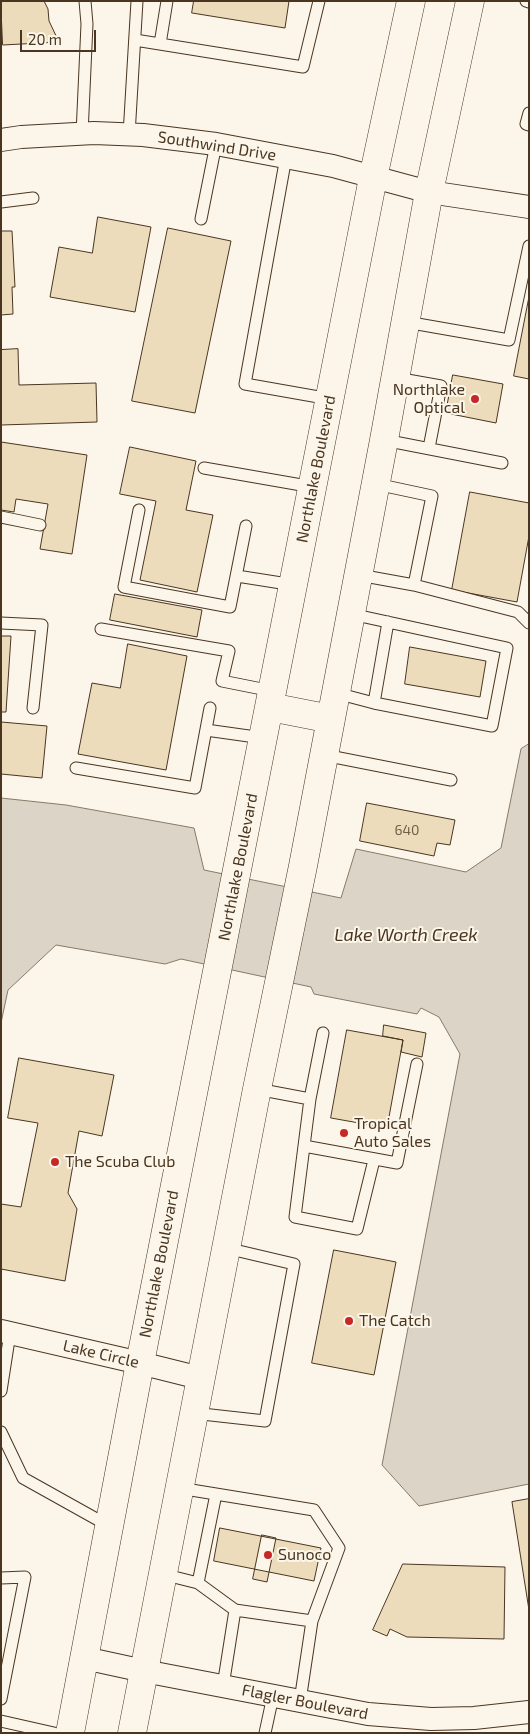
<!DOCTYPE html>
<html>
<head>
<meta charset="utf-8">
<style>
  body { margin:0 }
  #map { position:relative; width:530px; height:1734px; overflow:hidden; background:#fbf6e9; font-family:"Exo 2",sans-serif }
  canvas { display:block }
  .frame { position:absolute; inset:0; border:2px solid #4a3520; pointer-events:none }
  .scale { position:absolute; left:20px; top:30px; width:76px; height:22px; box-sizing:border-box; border:2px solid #4a3520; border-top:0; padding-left:6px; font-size:15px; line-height:18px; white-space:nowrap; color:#4a3520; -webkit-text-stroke:4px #fbf6e9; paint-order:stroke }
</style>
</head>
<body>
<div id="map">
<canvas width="530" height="1734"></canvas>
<div class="frame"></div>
<div class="scale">20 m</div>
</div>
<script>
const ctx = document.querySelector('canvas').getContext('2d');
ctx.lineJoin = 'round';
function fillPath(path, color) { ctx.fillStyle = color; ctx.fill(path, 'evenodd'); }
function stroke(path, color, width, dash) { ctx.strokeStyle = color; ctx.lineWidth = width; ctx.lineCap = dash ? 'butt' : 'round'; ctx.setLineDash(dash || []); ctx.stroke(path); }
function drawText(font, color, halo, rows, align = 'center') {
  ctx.font = font + ' "Exo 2",sans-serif'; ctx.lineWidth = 4; ctx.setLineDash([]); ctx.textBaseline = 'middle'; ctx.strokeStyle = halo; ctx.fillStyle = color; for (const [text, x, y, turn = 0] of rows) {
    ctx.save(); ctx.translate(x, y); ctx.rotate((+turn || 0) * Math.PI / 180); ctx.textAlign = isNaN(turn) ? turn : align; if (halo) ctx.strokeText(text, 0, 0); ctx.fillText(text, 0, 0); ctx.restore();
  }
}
const water = new Path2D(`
  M529 744V1484L419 1506 382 1465 460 1054 439 1017 421 1008 417 1014 314 994 311 987 181 959 165 964 56 945 8 990 1 1023V798L66 805 194 828 204 870 341 898 356 849 466 872 501 848 521 749Z`);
fillPath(water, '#dcd4c6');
stroke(water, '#887966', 1);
const building = new Path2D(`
  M1 1H44L48 9 49 21 59 42 3 45Z
  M194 1H289L285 28 192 13Z
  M98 217 151 227 135 312 50 297 59 247 92 253Z
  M168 228 231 241 195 413 132 401Z
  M1 231H12L15 287H12L13 314 1 315Z
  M529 297V379L514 376Z
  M18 349 19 385 96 383 97 422 1 425V350Z
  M453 375 503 384 496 423 446 413Z
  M1 442 87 455 72 554 40 549 48 504 16 499 14 512 1 510Z
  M130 447 196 461 186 510 213 515 197 592 140 580 156 501 120 494Z
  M470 492 529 503V536L517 602 452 590Z
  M115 594 202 610 197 637 110 620Z
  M1 636H11L6 712H1Z
  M128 644 187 656 166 770 78 754 92 683 120 688Z
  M410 647 486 661 480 697 405 684Z
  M1 722 47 726 42 778 1 774Z
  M367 803 455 820 450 845 437 843 434 856 360 841Z
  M384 1025 426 1033 422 1057 401 1052 403 1040 383 1036Z
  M347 1030 403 1040 387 1128 331 1118Z
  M19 1058 114 1075 102 1136 79 1131 68 1193 77 1209 65 1281 1 1269V1204L21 1207 38 1123 8 1118Z
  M334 1250 396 1262 374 1375 312 1363Z
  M529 1499V1610L512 1502Z
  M220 1528 321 1548 314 1581 214 1561Z
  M262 1535 276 1538 267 1582 253 1579Z
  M403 1564 505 1567 504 1639 407 1637 390 1629 387 1636 373 1630Z`);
fillPath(building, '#ecdcbc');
stroke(building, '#4a3520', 1);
const lane = new Path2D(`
  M526 1 529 2
  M135 40 303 67 319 1
  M160 44 167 1
  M529 113 526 124 529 125
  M82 134 87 24 85 1
  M129 135 137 1
  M286 157 245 384 330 399
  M1 202 33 198
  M201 219 216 144
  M406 322 509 340 529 246
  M396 378 441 386 429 448
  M384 440 502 463
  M204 468 313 487
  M139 510 124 587 230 607 246 526
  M1 517 40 525
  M359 575 414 585 432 496 376 484
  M237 576 294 585
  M414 585 518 612 529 623
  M1 623 42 625 33 708
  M101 629 229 651 222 681 272 691
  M336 693 374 703 492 726 507 648 351 614
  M374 703 388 622
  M206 730 263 738
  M324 755 451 780
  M76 768 195 788 210 708
  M257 1089 310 1099 323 1033
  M310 1099 304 1146 397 1163 417 1064
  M304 1146 295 1217 357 1229 374 1160
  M1 1391 10 1333
  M193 1413 265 1421 294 1264 226 1248
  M1 1432 23 1478 109 1526
  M179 1488 314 1510 339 1548 312 1621
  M162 1574 198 1583 235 1610 312 1621 300 1701
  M1 1578 25 1577 1 1699
  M198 1583 216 1494
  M223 1686 235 1610
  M1 1721 54 1733
  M265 1733 273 1696`);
const street = new Path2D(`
  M1 140 21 137 94 133 143 135 216 144 333 166 429 192 529 207
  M1 1331 140 1363 200 1378
  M84 1658 144 1671 368 1714 431 1719 474 1718 529 1712`);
const secondary = new Path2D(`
  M270 707 331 719
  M70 1733 140 1363 373 178 411 1
  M132 1733 257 1089 303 866 384 440 429 192 470 1`);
stroke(lane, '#4a3520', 13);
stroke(street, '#4a3520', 24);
stroke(secondary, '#4a3520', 29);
stroke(lane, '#fbf6e9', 11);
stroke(street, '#fbf6e9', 22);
stroke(secondary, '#fbf6e9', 28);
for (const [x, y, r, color] of [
  [475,399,5,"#c62828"],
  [344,1133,5,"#c62828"],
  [55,1162,5,"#c62828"],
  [349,1321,5,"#c62828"],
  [268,1555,5,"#c62828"]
]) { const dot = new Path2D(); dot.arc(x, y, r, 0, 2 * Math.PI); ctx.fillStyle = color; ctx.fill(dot); stroke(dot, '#fbf6e9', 2); }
drawText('14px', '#725f47', null, [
  ["640",407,830]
]);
drawText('16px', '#4a3520', '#fbf6e9', [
  ["Southwind Drive",217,146,9],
  ["Northlake Boulevard",316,469,-79],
  ["Northlake Boulevard",238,867,-79],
  ["Northlake Boulevard",159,1264,-79],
  ["Lake Circle",101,1354,13],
  ["Flagler Boulevard",305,1702,11]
]);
drawText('16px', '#4a3520', '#fbf6e9', [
  ["Northlake",465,390,"right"],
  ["Optical",465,408,"right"],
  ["Tropical",354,1124],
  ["Auto Sales",354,1142],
  ["The Scuba Club",65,1162],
  ["The Catch",359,1321],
  ["Sunoco",278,1555]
], 'left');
drawText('italic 18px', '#4a3520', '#fbf6e9', [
  ["Lake Worth Creek",406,935]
]);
</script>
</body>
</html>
